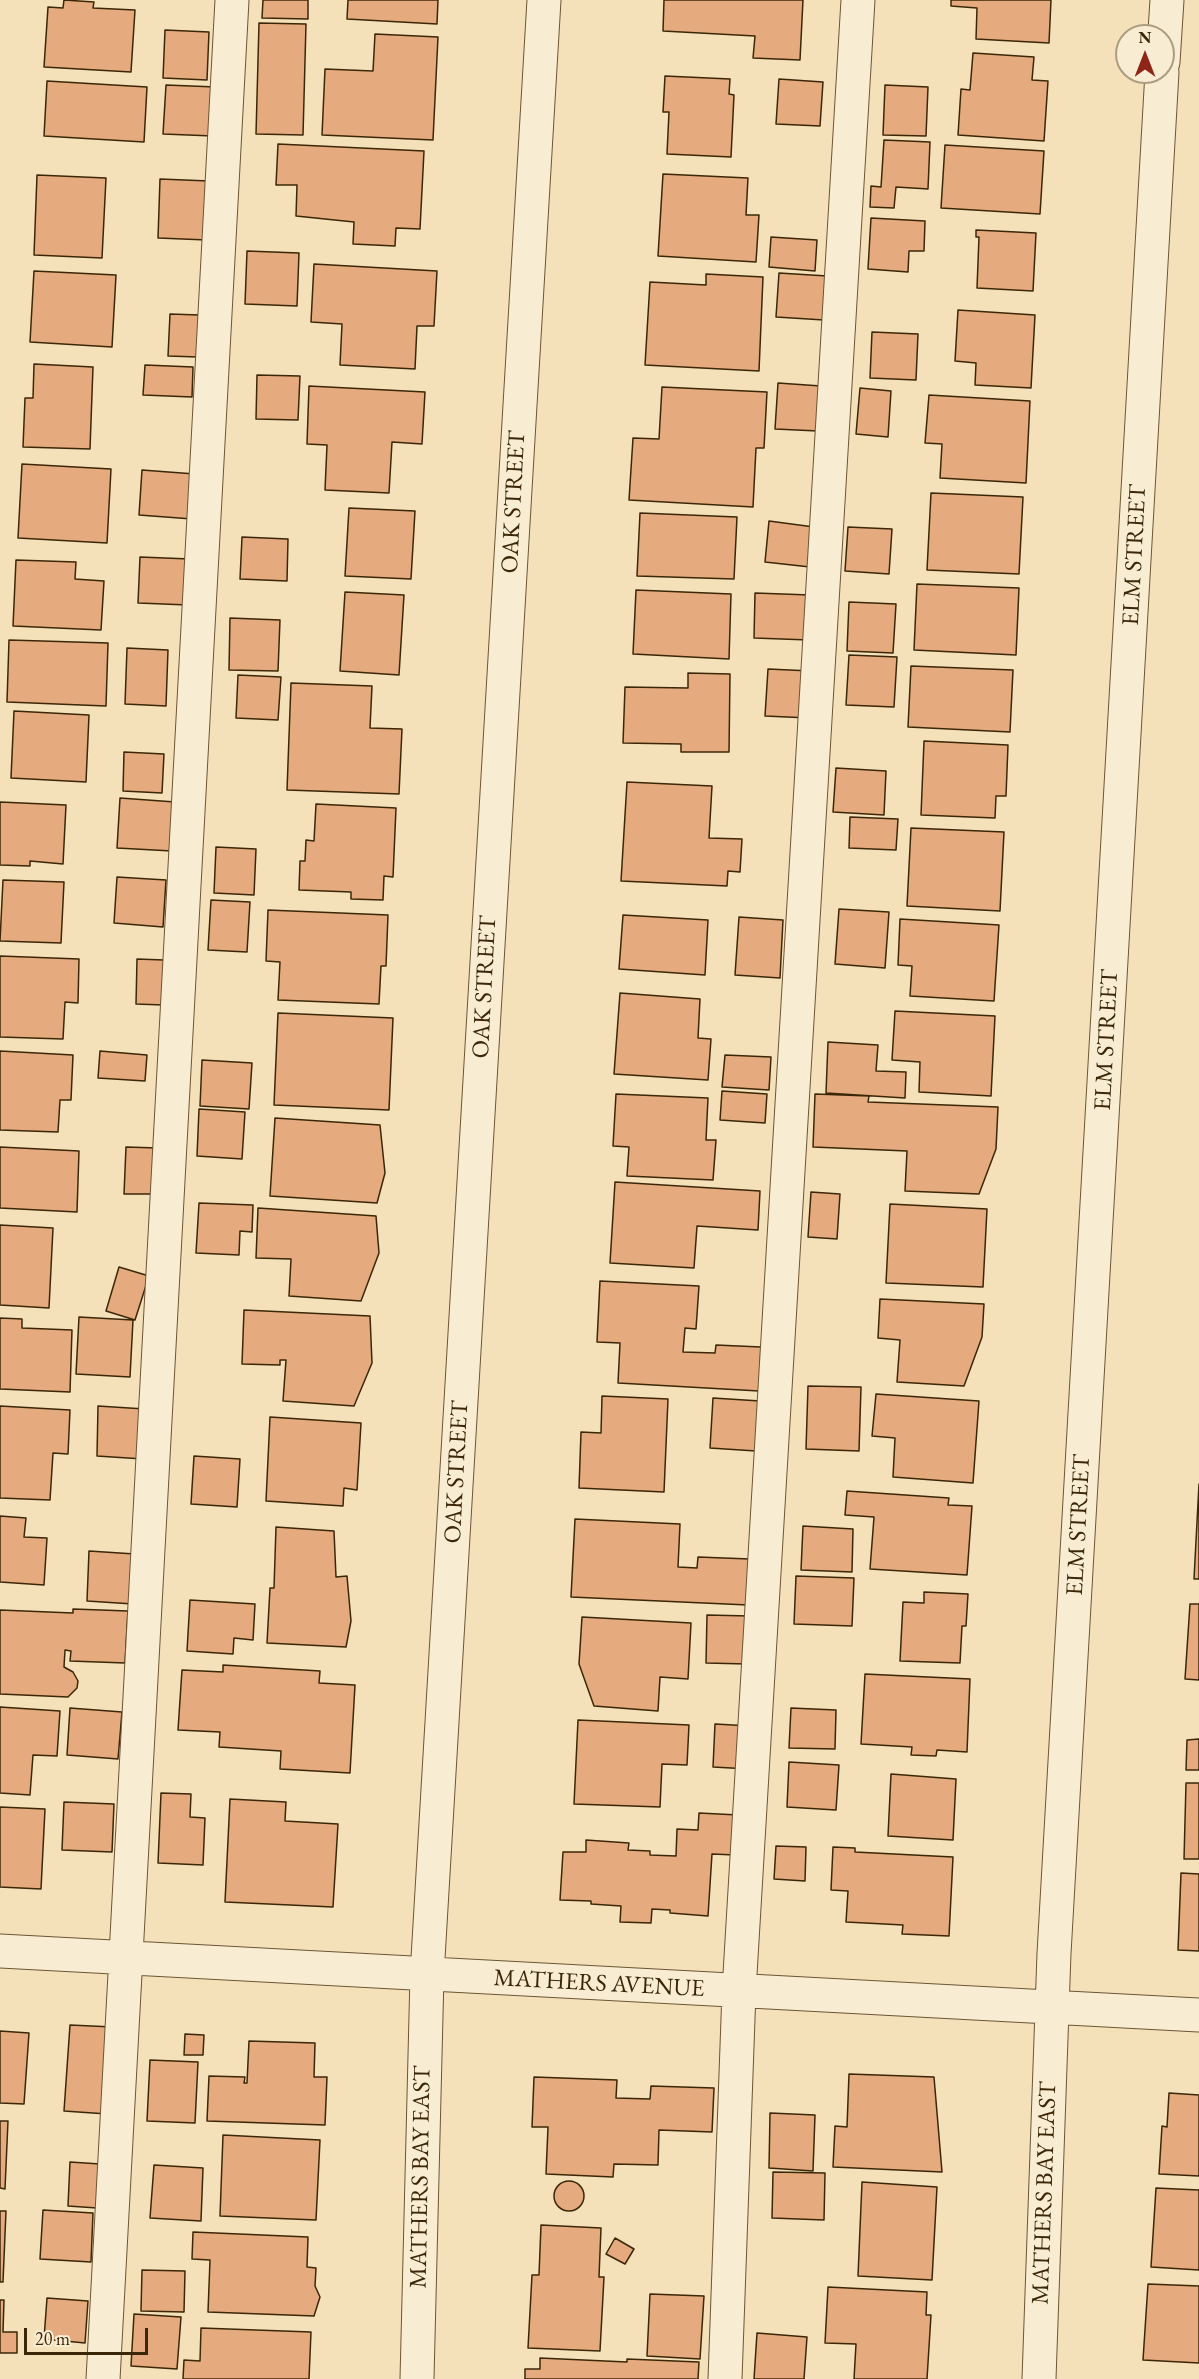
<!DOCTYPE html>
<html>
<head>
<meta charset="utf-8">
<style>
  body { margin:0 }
  #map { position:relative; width:1199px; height:2379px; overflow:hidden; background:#f5e1b9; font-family:"EB Garamond",serif }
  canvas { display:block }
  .north { position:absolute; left:1115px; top:24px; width:60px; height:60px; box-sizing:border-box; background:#f8ecd2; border:2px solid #ac9d81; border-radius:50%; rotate:0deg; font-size:16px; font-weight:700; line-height:24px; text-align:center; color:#3b2707 }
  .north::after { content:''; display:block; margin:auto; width:21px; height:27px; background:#8f2418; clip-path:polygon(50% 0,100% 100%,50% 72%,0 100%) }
  .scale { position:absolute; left:24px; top:2328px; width:124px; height:27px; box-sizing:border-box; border:3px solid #3b2707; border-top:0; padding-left:8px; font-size:18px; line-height:21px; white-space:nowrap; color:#3b2707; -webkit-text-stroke:4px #f8ecd2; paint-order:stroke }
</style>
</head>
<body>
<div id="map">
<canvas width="1199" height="2379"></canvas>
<div class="north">N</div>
<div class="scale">20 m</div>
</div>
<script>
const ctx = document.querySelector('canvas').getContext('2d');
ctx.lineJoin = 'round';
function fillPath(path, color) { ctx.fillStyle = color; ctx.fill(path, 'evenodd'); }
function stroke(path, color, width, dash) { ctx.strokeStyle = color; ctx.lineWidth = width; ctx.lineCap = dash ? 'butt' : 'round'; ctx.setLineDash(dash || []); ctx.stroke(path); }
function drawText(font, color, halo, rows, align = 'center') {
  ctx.font = font + ' "EB Garamond",serif'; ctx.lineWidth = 6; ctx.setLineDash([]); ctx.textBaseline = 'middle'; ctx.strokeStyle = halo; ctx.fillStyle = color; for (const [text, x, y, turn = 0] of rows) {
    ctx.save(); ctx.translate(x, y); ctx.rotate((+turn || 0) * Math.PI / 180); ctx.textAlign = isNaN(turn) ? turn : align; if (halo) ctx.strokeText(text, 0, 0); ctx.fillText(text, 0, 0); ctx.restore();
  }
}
const building = new Path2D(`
  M64 0 94 2 93 8 135 10 131 72 44 67 48 7 63 8Z
  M263 0H308V19L262 18Z
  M348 0H438L437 24 347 19Z
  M664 0H803L800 60 753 58 755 36 663 31Z
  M951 0H1051L1049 43 976 39 977 8 951 6Z
  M259 23 306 24 303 135 256 134Z
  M165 30 209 32 207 80 163 78Z
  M375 34 438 37 433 140 322 135 325 69 373 71Z
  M973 53 1034 57 1032 80 1048 81 1044 141 958 135 961 89 970 90Z
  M665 76 730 79 729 94 734 95 731 157 667 154 669 112H663Z
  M779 79 823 82 820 126 776 124Z
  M47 81 147 87 144 142 44 136Z
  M166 85 216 87 213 136 163 134Z
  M885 85 928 87 926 136 883 135Z
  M884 140 930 142 928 189 896 187 894 208 870 207 871 186 881 187Z
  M278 144 424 151 420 229 396 228 395 246 353 244 354 222 296 216 297 185H276Z
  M945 145 1044 151 1040 214 941 208Z
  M663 174 748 178 746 215H759L756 262 658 256Z
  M37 175 106 178 102 258 34 255Z
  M160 179 209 181 207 240 158 238Z
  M871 218 925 221 924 251H909L908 272 868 269Z
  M976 230 1036 233 1033 291 977 288 979 237H976Z
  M771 237 817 240 815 271 769 267Z
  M247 251 299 253 297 306 245 304Z
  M314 264 437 271 434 326H417L415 369 340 365 342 324 311 322Z
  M34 271 116 275 112 347 30 342Z
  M779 273 827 276 824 320 776 317Z
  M706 274 763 277 759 371 645 365 650 282 706 285Z
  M958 310 1035 315 1031 388 975 385 976 363 955 361Z
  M170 314 199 315 198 357 168 356Z
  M872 332 918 334 916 380 870 378Z
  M34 364 93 367 90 449 23 447 25 398H33Z
  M145 365 193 367 192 397 143 395Z
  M257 375 300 376 298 420 256 419Z
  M778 383 821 386 818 431 775 429Z
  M309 386 425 392 422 444 392 442 389 493 325 490 327 445 307 444Z
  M662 387 767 392 764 448H756L753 507 629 500 633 438 659 439Z
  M860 388 891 391 888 437 856 434Z
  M929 395 1030 401 1026 483 940 478 942 444 925 443Z
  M22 464 111 469 107 543 18 538Z
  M142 470 195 474 192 519 139 515Z
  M931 493 1023 497 1019 574 927 570Z
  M349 508 415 511 411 579 345 576Z
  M640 513 737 517 734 579 637 576Z
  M769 521 814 527 810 567 765 562Z
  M848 527 892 529 889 574 845 571Z
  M242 537 288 539 287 581 240 579Z
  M140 557 190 559 188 605 138 603Z
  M16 560 76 562 75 579 104 581 101 630 13 626Z
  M917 584 1019 588 1016 655 914 650Z
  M636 590 731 594 729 659 633 654Z
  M345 592 404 595 399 675 340 671Z
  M755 593 810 595 809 640 754 638Z
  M849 602 896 604 893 653 847 651Z
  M230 618 280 620 278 671 229 670Z
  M9 640 108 643 106 706 7 702Z
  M127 648 168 650 166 706 125 704Z
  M849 655 897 657 894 707 846 705Z
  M911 666 1013 670 1010 732 908 727Z
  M768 669 811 671 809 718 765 716Z
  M688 673 730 674 729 752H681V744L623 743 625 687 688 688Z
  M238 675 281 677 278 720 236 718Z
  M291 683 372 686 370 728 402 729 399 794 287 790Z
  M14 711 89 715 86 782 11 778Z
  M924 741 1008 745 1006 796H996L995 818 921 815Z
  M124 752 164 754 162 793 123 791Z
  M836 768 886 771 884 815 833 812Z
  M627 782 712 786 709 838 742 839 740 872 728 871 727 886 621 881Z
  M120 798 175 802 172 851 117 848Z
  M0 802 66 805 63 864 30 861V866L0 865Z
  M316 804 396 808 393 877 384 876 383 900 351 899V892L299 890 300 861H305L306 840 314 841Z
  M850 817 898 819 896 850 849 848Z
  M911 828 1004 832 1000 911 907 906Z
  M216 847 256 849 254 895 214 893Z
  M117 877 166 880 163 927 114 923Z
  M3 880 64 882 61 943 0 941Z
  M211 900 250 902 247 952 208 950Z
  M839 909 889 912 885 968 835 964Z
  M268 910 388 915 386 966H381L379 1004 278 1000 280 962 266 961Z
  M623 915 708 920 705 975 619 969Z
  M739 917 783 920 780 978 735 975Z
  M900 919 999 925 994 1001 910 996 912 966 898 965Z
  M0 956 79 959 78 1003 65 1002 63 1039 0 1037Z
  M137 959 164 960 163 1005 136 1004Z
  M620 993 700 999 698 1038 711 1039 708 1080 614 1074Z
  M895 1011 995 1016 991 1096 919 1092 920 1062 892 1060Z
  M278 1013 393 1018 389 1110 274 1105Z
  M828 1042 878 1045 876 1071 906 1072 905 1098 826 1093Z
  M0 1051 73 1055 71 1100H60L58 1132 0 1130Z
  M100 1051 147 1055 145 1081 98 1078Z
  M725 1055 771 1057 769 1090 722 1087Z
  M202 1060 252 1063 249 1109 200 1106Z
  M722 1091 767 1094 765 1123 720 1120Z
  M616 1094 708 1098 706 1140H716L713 1180 627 1176 629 1147 613 1146Z
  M815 1094 869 1096 868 1102 998 1107 996 1149 979 1194 905 1191 907 1151 813 1147Z
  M199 1109 245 1112 242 1159 197 1156Z
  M275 1118 380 1125 385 1173 377 1203 270 1196Z
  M0 1147 79 1151 77 1212 0 1208Z
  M126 1147 158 1148 156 1194H124Z
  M615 1182 760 1191 758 1230 697 1226 694 1268 610 1263Z
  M811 1192 840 1194 837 1239 808 1237Z
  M199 1203 253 1205 252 1232 240 1231 239 1255 196 1253Z
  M890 1204 987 1209 983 1287 886 1283Z
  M258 1208 376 1216 379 1253 361 1301 289 1296 291 1259 256 1258Z
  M0 1225 53 1228 49 1308 0 1305Z
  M119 1267 149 1276 135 1320 106 1311Z
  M600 1281 699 1286 696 1329 685 1328 683 1352 715 1353 716 1345 761 1347 759 1391 618 1383 620 1343 597 1342Z
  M880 1299 984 1304 982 1337 964 1386 897 1382 900 1340 878 1338Z
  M244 1310 370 1316 372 1363 354 1406 283 1401 286 1360H280V1365L242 1364Z
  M79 1317 133 1320 130 1377 76 1374Z
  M0 1318 22 1319V1328L72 1330 70 1392 0 1389Z
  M808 1386 861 1387 859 1451 806 1449Z
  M876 1394 979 1401 973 1483 893 1477 895 1438 872 1436Z
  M602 1396 668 1399 664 1492 579 1488 581 1432 601 1433Z
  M713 1398 760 1401 756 1451 710 1448Z
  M0 1406 70 1410 68 1454 53 1453 50 1500 0 1498Z
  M98 1406 145 1409 143 1459 97 1456Z
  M270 1417 361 1423 357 1490 344 1488 343 1506 266 1501Z
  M194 1456 240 1459 237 1507 191 1504Z
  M1199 1484V1579H1194Z
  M847 1491 949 1498 948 1505 972 1506 967 1575 870 1569 874 1517 845 1515Z
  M0 1516 26 1518 24 1537 47 1538 44 1585 0 1582Z
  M575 1519 680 1524 678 1567 697 1568 698 1557 750 1559 748 1605 571 1597Z
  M803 1526 853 1529 852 1572 801 1570Z
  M276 1527 334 1531 336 1577 347 1576 351 1621 346 1647 267 1643 270 1588H274Z
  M89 1551 135 1554 133 1604 87 1601Z
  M796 1576 854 1578 852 1626 794 1624Z
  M924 1592 968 1594 966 1626H962L960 1663 900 1661 903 1602 924 1603Z
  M190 1600 255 1604 253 1640 234 1638 233 1654 187 1651Z
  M1190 1604H1199V1680L1185 1679Z
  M73 1609 128 1611 125 1663 70 1661 71 1651 65 1650 64 1667 73 1672 78 1681 77 1688 68 1697 0 1694V1610L73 1613Z
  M707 1615 749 1616 747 1664 706 1663Z
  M582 1617 691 1623 688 1679 660 1677 658 1711 594 1706 579 1664Z
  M223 1665 320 1671 319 1683 355 1685 350 1773 280 1769 281 1751 219 1747 220 1732 178 1730 182 1670 223 1672Z
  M865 1674 970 1679 967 1752 937 1750 936 1756 911 1755 912 1747 861 1744Z
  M0 1707 60 1711 57 1756 33 1755 30 1795 0 1793Z
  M70 1708 122 1712 118 1759 67 1755Z
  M791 1708 836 1710 835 1749 789 1748Z
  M578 1720 689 1725 687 1765 662 1764 660 1807 574 1804Z
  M715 1724 751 1726 749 1769 713 1767Z
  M1199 1739V1770H1186L1187 1740Z
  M789 1762 839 1765 836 1810 787 1807Z
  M891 1774 956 1779 953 1840 888 1836Z
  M1186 1783H1199V1859H1184Z
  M161 1793 191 1794 190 1817 205 1818 203 1865 158 1863Z
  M230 1799 286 1802 285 1821 338 1824 333 1907 225 1902Z
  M64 1802 114 1804 112 1852 62 1850Z
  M0 1807 45 1809 41 1889 0 1887Z
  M699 1813 738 1815 735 1855 712 1854 708 1916 670 1913V1910L652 1909 651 1923 620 1922 621 1906 591 1904V1901L560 1900 563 1852H586V1840L629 1843 628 1850 650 1851V1855L676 1856 677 1829 698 1830Z
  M776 1846 806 1847 805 1881 774 1879Z
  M833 1847 855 1848V1852L953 1857 949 1936 902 1934 903 1925 846 1922 848 1891 831 1890Z
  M1181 1873 1199 1874V1951L1178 1950Z
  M70 2025 113 2027 107 2114 64 2111Z
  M0 2031 29 2033 24 2104 0 2103Z
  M185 2034 204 2035 203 2055H184Z
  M249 2041 315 2043 314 2077H327L325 2125 207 2121 209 2076 245 2077 244 2083H247Z
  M150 2060 198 2062 195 2123 147 2121Z
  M849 2074 934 2077 942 2172 833 2167 835 2126 847 2127Z
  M534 2077 617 2080 616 2098 650 2099 651 2086 714 2088 712 2132 659 2130 658 2165 614 2164 613 2177 546 2174 548 2127H532Z
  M1169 2093 1199 2095V2176L1159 2174 1162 2126 1167 2127Z
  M770 2113 815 2115 813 2171 769 2168Z
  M0 2121H8L5 2189 0 2188Z
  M223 2135 320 2140 316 2220 220 2216Z
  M70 2162 100 2164 97 2208 68 2206Z
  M154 2165 203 2168 201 2221 150 2218Z
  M773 2172 825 2173 824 2220 772 2218Z
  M554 2196a15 15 0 1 1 30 0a15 15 0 1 1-30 0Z
  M862 2182 937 2187 932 2280 858 2276Z
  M1156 2188 1199 2190V2270L1151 2267Z
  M43 2210 93 2213 91 2262 40 2259Z
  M0 2211H6L3 2282H0Z
  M541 2225 601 2228 599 2277H604L600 2351 528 2348 532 2275H539Z
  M193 2232 308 2237 307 2267 316 2268 315 2286 320 2297 314 2316 208 2312 210 2260 192 2259Z
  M615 2238 634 2249 625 2264 606 2254Z
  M142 2270 185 2271 184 2312 141 2311Z
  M1148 2284 1199 2286V2363L1143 2360Z
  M828 2287 927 2292 926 2315H931L927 2379H854L856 2344 825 2343Z
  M650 2294 704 2296 700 2359 647 2356Z
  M47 2298 88 2301 85 2343 44 2339Z
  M0 2300H4L3 2332H17V2353H0Z
  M134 2314 181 2317 177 2369 131 2366Z
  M201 2328 311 2332 309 2379H183L184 2360 200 2361Z
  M757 2333 807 2337 804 2379H754Z
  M540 2358 627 2362V2359L699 2362 698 2379H525V2369H540Z`);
fillPath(building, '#e5aa7e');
stroke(building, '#3b2707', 1.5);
const minor = new Path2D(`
  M1163 62 1167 0
  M0 1951 1199 2015
  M103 2379 232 0
  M417 2379 427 1975 544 0
  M725 2379 739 1991 858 0
  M1039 2379 1054 1953 1162 72`);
stroke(minor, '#6a5634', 35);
stroke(minor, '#f8ecd2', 33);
drawText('24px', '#3b2707', '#f8ecd2', [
  ["OAK STREET",514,502,-87],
  ["ELM STREET",1135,555,-87],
  ["OAK STREET",485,987,-87],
  ["ELM STREET",1107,1040,-87],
  ["OAK STREET",457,1472,-87],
  ["ELM STREET",1079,1525,-87],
  ["MATHERS AVENUE",599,1984,3],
  ["MATHERS BAY EAST",421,2177,-89],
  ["MATHERS BAY EAST",1045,2193,-88]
]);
</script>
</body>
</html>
